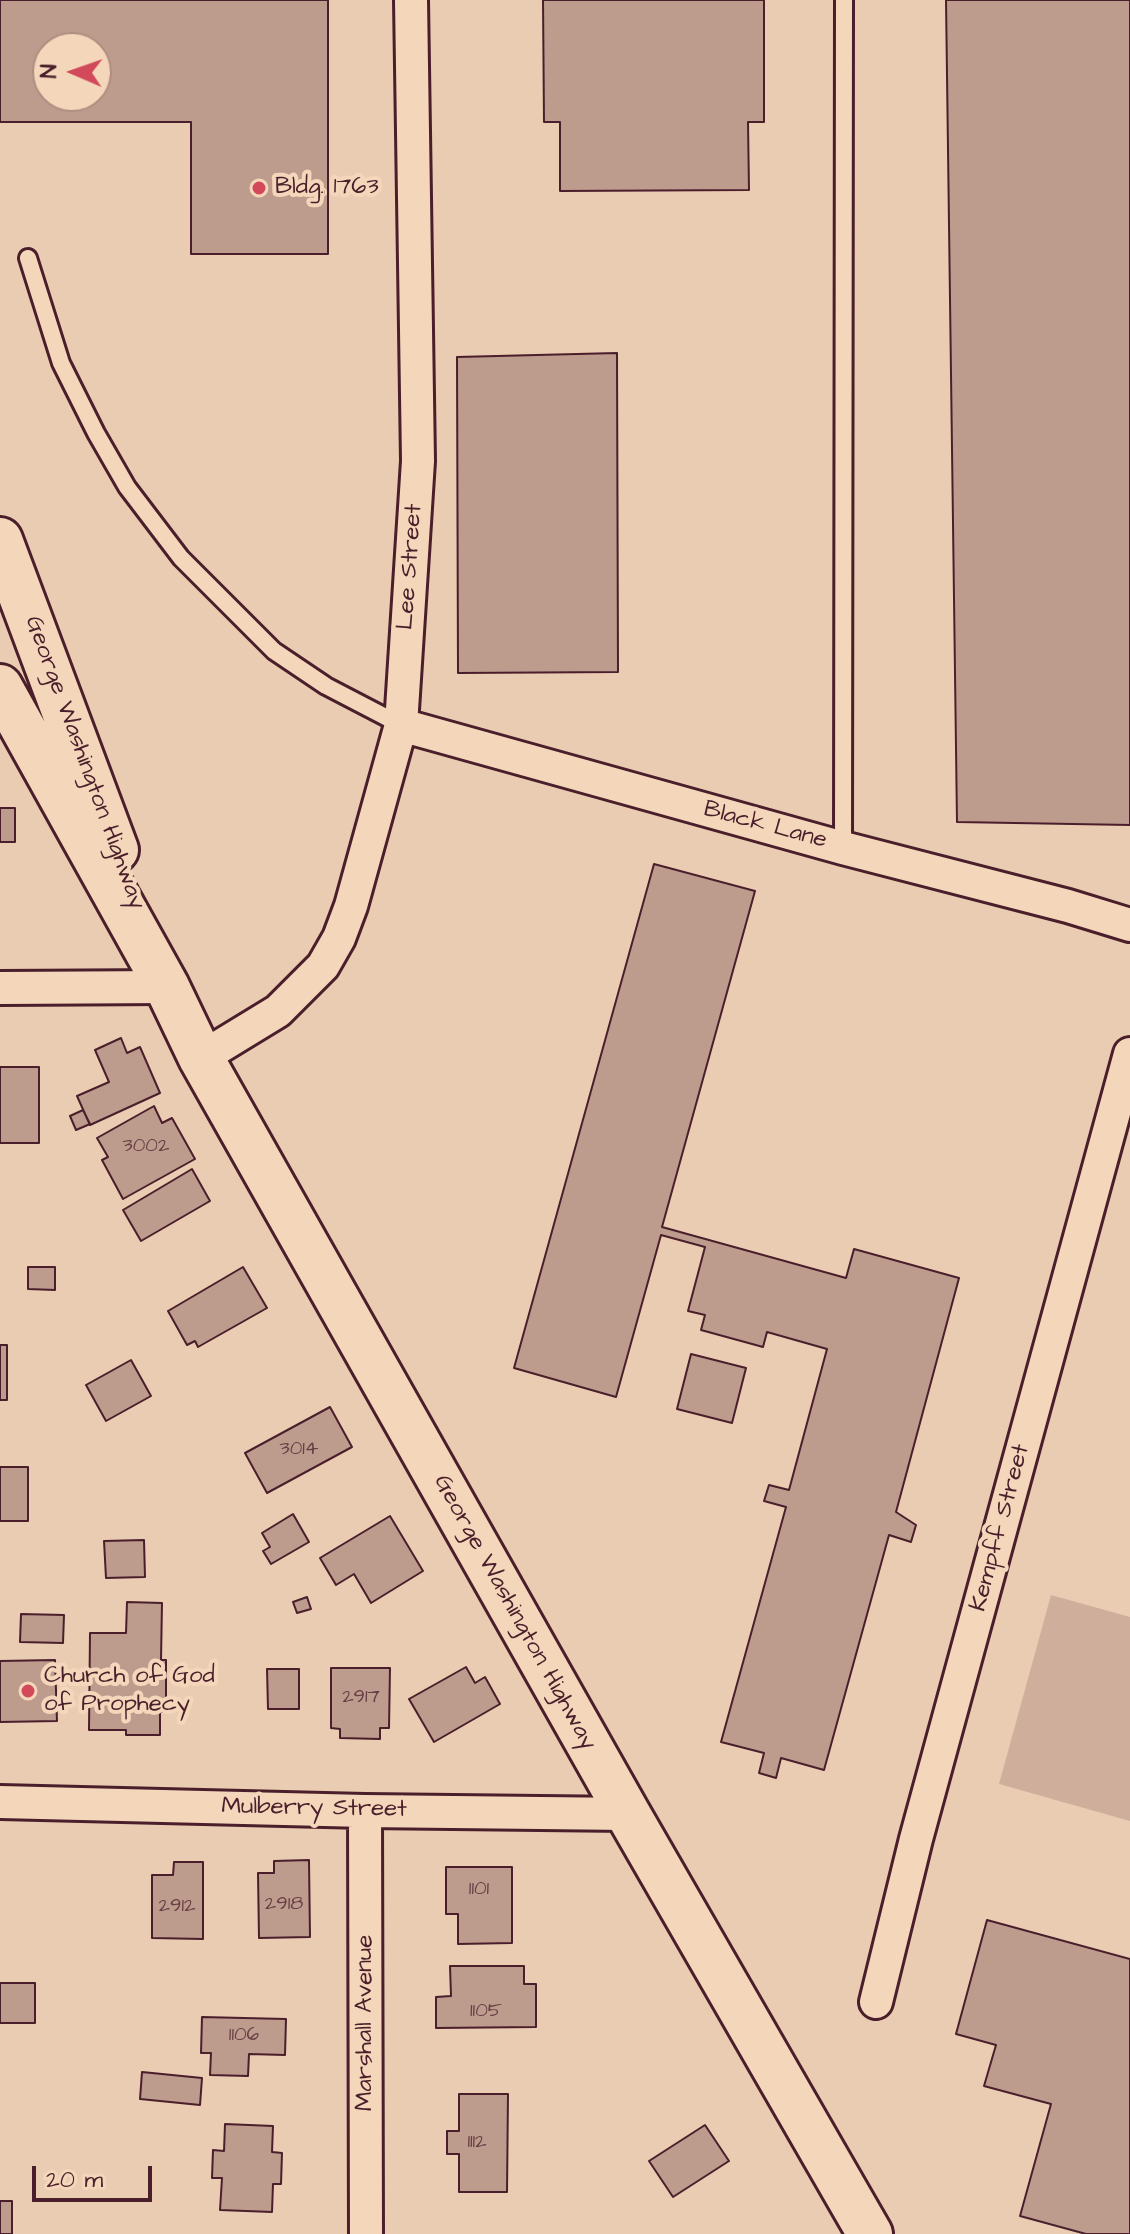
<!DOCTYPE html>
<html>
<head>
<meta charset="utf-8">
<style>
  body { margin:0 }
  #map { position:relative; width:1130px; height:2234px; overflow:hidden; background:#eaccb2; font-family:"Architects Daughter",sans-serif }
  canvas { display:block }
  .north { position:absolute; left:32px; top:32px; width:80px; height:80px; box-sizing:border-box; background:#f4d7bb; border:2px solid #b08d81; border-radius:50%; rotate:272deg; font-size:22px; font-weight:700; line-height:32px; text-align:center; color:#4a1f2b }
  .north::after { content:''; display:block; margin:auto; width:28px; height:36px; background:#d1495b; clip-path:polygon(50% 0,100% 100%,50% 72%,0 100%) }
  .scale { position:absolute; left:32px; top:2166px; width:120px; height:36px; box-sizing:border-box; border:4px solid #4a1f2b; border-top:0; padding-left:10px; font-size:24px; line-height:28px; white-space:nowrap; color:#4a1f2b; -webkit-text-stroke:6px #f4d7bb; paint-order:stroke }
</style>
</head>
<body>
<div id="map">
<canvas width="1130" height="2234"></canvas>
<div class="north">N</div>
<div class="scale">20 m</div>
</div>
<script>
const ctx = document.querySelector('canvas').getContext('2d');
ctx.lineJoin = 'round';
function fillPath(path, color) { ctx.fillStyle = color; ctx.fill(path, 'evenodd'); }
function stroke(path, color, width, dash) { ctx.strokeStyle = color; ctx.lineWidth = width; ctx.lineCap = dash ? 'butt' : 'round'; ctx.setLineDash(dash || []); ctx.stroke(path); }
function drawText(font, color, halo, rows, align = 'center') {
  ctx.font = font + ' "Architects Daughter",sans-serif'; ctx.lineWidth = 8; ctx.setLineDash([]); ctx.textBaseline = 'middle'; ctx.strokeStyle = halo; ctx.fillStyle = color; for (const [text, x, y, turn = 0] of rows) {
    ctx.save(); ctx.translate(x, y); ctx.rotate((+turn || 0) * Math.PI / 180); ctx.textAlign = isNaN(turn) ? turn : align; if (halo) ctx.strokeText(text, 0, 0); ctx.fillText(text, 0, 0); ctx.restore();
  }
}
fillPath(new Path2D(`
  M1051 1595 1130 1617V1821L999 1784Z`), '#cfaf9c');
const building = new Path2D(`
  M0 0H328V254H191V122H0ZM48 48H96V96H48Z
  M543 0H764V122H748L749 190 560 191V122H544Z
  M946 0H1130V825L957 822Z
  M617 353 618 672 458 673 457 357Z
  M0 808H15V842H0Z
  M654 864 755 891 662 1227 846 1278 854 1249 959 1278 896 1512 916 1525 911 1542 889 1535 824 1770 781 1758 776 1778 759 1773 764 1753 721 1742 786 1507 764 1501 769 1485 789 1490 827 1349 767 1332 763 1347 701 1330 705 1315 688 1311 705 1247 661 1235 616 1397 514 1368Z
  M121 1038 127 1053 140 1047 160 1093 90 1125 77 1096 109 1082 95 1050Z
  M0 1067H39V1143H0Z
  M154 1106 162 1123 172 1118 195 1159 123 1199 102 1160 108 1157 97 1138Z
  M83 1110 90 1124 76 1130 70 1116Z
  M192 1169 210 1201 141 1241 123 1210Z
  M28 1267H55V1290L28 1289Z
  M243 1267 267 1308 198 1347 195 1341 187 1345 168 1311Z
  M0 1345H7V1400H0Z
  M691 1354 746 1368 732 1423 677 1409Z
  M131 1360 151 1396 106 1421 86 1385Z
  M330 1407 352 1447 267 1493 245 1453Z
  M0 1467H28V1521H0Z
  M293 1514 309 1542 271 1564 263 1551 270 1547 262 1533Z
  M390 1516 423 1571 371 1603 354 1574 336 1585 320 1558Z
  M144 1540 145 1577 106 1578 104 1541Z
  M307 1597 311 1609 297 1613 293 1602Z
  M127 1602 162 1603 161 1660H166V1712H160V1735H126V1730H89L90 1633H126Z
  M21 1614 64 1615 63 1643 20 1642Z
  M55 1660 57 1721 0 1722V1661Z
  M466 1667 475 1683 485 1677 500 1704 434 1742 409 1699Z
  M331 1668H390L389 1728H380V1739L340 1738V1729L331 1728Z
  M267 1669H299V1709H268Z
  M309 1860 310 1937 259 1938 258 1873H274V1861Z
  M174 1862H203V1939L152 1938V1875H173Z
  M446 1867H512V1943L458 1944V1914H446Z
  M987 1920 1130 1959V2234H1086L1020 2216 1051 2104 984 2086 996 2045 956 2034Z
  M450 1966H524V1984H536V2027L436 2028V1997L451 1996Z
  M0 1983H35V2023H0Z
  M202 2017 286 2019 285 2055 249 2054 248 2076 210 2075 211 2053H201Z
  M142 2072 202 2078 200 2105 140 2099Z
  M459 2094H508L507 2192H459V2154H447V2131H459Z
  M225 2124 273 2126 272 2152 282 2153 281 2184H273L272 2212 220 2210 222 2178H212L213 2150 224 2151Z
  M705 2125 729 2161 673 2197 649 2161Z
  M0 2201H12V2234H0Z`);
fillPath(building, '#bd9b8d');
stroke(building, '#4a1f2b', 2);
const service = new Path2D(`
  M28 258 61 363 96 433 127 487 181 558 274 651 326 686 401 725
  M843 848 844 0`);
const minor = new Path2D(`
  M401 725 843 848 1068 906 1130 925
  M0 988 167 987
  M201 1058 278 1011 323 966 339 938 351 906 401 725 418 461 411 0
  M0 1802 365 1811 628 1814
  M365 1811 366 2234
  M876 2002 916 1839 1130 1054`);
const primary = new Path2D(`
  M0 540 116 850
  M0 687 167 987 201 1058 628 1814 870 2234`);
stroke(service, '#4a1f2b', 22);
stroke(minor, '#4a1f2b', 38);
stroke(primary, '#4a1f2b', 50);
stroke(service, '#f4d7bb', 16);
stroke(minor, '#f4d7bb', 32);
stroke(primary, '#f4d7bb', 44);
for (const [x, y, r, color] of [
  [259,188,8,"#d1495b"],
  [28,1691,8,"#d1495b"]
]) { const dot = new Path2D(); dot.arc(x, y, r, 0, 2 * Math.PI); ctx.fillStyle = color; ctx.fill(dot); stroke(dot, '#f4d7bb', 3); }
drawText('20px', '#673e44', null, [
  ["3002",146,1147],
  ["3014",299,1450],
  ["2917",361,1698],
  ["1101",479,1890],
  ["2918",284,1905],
  ["2912",177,1907],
  ["1105",486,2012],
  ["1106",244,2036],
  ["1112",477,2143]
]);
drawText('24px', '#4a1f2b', '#f4d7bb', [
  ["Bldg. 1763",275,188],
  ["Church of God",44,1677],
  ["of Prophecy",44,1705]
], 'left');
drawText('24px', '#4a1f2b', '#f4d7bb', [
  ["Lee Street",411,567,-86],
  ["George Washington Highway",84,763,70],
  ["Black Lane",765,826,15],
  ["Kempff Street",1001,1528,-75],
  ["George Washington Highway",514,1613,61],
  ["Mulberry Street",314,1809,1],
  ["Marshall Avenue",366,2023,-90]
]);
</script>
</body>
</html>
